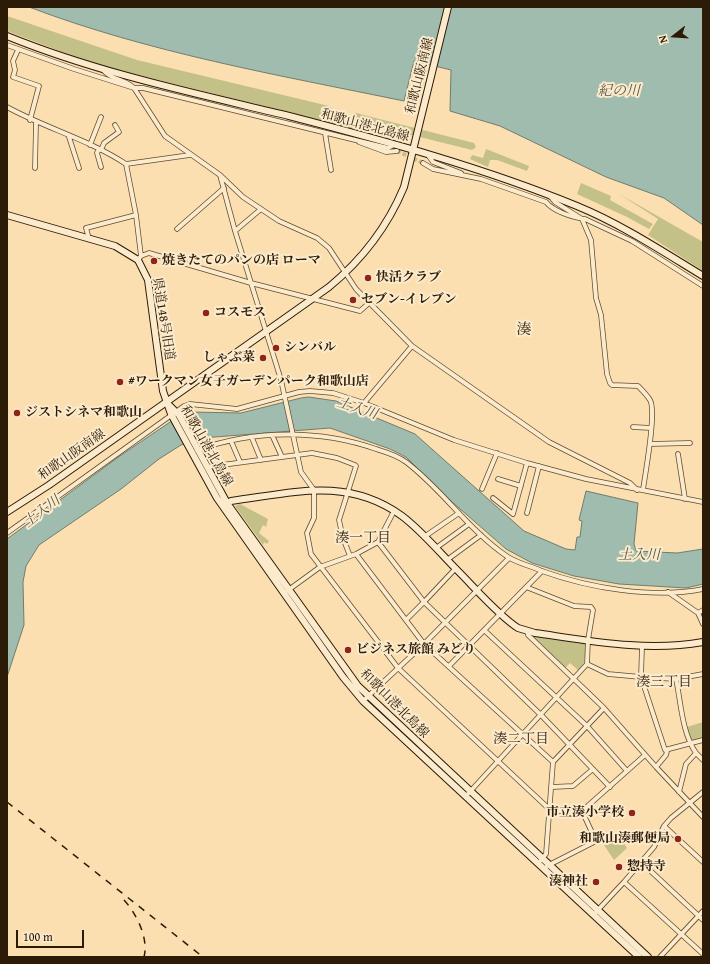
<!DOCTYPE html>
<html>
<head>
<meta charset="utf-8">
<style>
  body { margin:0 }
  #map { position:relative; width:710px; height:964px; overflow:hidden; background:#fbdfb0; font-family:"Gentium Book Plus",serif }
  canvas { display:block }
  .frame { position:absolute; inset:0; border:8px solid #2b1b07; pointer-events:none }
  .north { position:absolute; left:654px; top:16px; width:40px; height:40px; -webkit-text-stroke:3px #fceacc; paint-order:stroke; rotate:253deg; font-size:11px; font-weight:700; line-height:16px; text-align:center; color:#2b1b07 }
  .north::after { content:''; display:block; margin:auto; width:14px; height:18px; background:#2b1b07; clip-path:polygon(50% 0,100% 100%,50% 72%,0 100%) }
  .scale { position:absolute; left:16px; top:930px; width:68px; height:18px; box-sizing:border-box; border:2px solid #2b1b07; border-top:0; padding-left:5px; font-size:12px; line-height:14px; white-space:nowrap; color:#2b1b07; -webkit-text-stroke:3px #fceacc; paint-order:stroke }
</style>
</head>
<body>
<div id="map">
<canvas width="710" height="964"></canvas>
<div class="frame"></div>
<div class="north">N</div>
<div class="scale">100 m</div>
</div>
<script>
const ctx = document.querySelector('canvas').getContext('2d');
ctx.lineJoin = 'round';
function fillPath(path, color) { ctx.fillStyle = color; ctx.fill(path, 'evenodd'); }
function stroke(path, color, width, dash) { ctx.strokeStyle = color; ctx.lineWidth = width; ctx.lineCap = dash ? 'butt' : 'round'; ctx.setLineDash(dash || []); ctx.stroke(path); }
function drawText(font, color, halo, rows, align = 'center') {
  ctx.font = font + ' "Gentium Book Plus","Noto Serif JP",serif'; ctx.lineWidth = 4; ctx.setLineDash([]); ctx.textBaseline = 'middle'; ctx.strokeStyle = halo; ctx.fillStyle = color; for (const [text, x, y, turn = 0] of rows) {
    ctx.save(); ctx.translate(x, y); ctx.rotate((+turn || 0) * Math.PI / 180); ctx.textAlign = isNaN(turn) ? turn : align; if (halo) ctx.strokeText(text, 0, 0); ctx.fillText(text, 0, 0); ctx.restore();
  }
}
fillPath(new Path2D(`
  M7 16 137 60 329 106 340 117 353 124 352 128 94 64 7 31Z
  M356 113 474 143 476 147 472 150 355 121 353 115Z
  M486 149 529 166 527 171 497 160H490L488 167 470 159 472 155 483 158Z
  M581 183 611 196 610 200 653 224 649 229 627 217 577 194Z
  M619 194 703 242V271L648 235 658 219Z
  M240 504 268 519 266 527 263 525 259 533 269 541 267 544 264 542 263 545 235 506Z
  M533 636 587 643 584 663 578 670 570 663 565 668Z
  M703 722V738L692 741 687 727Z
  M619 836 627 848 614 860 604 845Z`), '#c3c188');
const water = new Path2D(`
  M29 7H703V225L664 198 606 177 500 126 450 111 451 70 414 61 404 101C278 75 150 53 29 7Z
  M309 397 336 401 415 434 524 531 566 549 575 550 577 537H580L582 521 579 520 586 491 638 503 634 544 636 551 677 553 703 549V584L686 588 619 584 574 576 532 563 506 549 443 494 406 457 390 449 330 428 202 438 181 445 159 459 121 489 39 545 26 566 23 582 24 625 7 677V539L117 458 173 420 191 412 241 413 301 398Z`);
fillPath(water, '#9fbcaf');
stroke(water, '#717c6c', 1);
stroke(new Path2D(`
  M397 151 423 163`), '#d1b88e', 4, [4, 2]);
const street = new Path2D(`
  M7 45 74 69 134 88H143L388 148 394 145
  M18 50 13 61 15 70 13 77 39 86 30 120
  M103 70C111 80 125 79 134 88L165 136 220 175 243 197 279 221 317 238 329 248 356 289 412 346 549 442 630 483 637 490
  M7 107C45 128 90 140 126 164L190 155
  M325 133 331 170
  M69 137 79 168
  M359 142 386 152 397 151
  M90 145 101 117
  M99 149 97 153 101 167
  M101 150 104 143 119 132 115 125
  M428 155 433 162 461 173
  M423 163 433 169 481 179 546 202C553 211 573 218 585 219L632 241 703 286
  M126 164 136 215 141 256
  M35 168 36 123
  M220 175 235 231 281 380 301 472 314 490V518L307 533 311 554 398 668 546 806 554 811H582L645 755
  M550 196 555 202 582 219 591 240 596 298 601 315 607 374 610 383 612 385 638 386C642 390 647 395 650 400 657 412 645 474 643 490
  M177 229 224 188
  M235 231 261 209
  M89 239 86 228 136 215
  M138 260 141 256 149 253 251 283 360 311 369 303
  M364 403 412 346
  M633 427 651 428
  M272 435 282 457
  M252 438 261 460
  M231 441 240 462
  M650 444 690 443
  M197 450C254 430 319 429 376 449 386 452 397 455 406 462 443 490 469 531 508 557 517 563 531 566 542 571L449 666
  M678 454 685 499
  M207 467 312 453 337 458 355 465 356 466 339 520 343 538 350 556
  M498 479 521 486
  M482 489 497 453
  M493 498 513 514 527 463
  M527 513 539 466
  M7 533 184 406 190 404 237 409 299 392 310 391 333 393 364 403 454 440 527 463 586 479 703 502
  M424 537 459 513
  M378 542 424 602 456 568
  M436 548 469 524
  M356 554 424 644 553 762
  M447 560 481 535
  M542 571C589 588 653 599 703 589
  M287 591 320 567 356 554 378 542 394 511
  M668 592 698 613
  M703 610 698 613 703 624
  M406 620 424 602 542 716 610 787
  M484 630 587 726 627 771
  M527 630 528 635 604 708 656 767 703 817
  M587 664 608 674 641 677 642 647
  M703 674 676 679 641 677 665 750 703 740
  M676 679C681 703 682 733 696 753L686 764 679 792
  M363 701 424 644 509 558
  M696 753 703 760
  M656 767 666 755 667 751
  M552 787 573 786 593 769
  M466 796 587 664 588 640 593 610 591 607 574 606 526 587
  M664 826 703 862
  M541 860 546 854 553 762 604 708
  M641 862 703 920
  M547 866 596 841 582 811
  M624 882 703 954
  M596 912 624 882 654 847 664 826 671 818 703 792
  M660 957 703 911`);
const secondary = new Path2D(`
  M7 36C98 73 194 93 289 116 386 141 484 168 577 206 621 224 662 251 703 276
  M7 215 115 246 138 260 148 280 163 391 171 414 217 498 343 677 363 701 639 957
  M168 404 179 415 227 503 358 686 648 957
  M225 505 231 501C292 493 347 476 402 516 422 531 440 553 458 571 475 588 498 615 518 628L535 633C591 641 647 652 703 642
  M7 512 49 485 329 287C363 259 387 228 404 187L448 7`);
stroke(street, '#5f4c31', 5.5);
stroke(secondary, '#2b1b07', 8);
stroke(street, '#fceacc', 4);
stroke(secondary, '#fceacc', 6);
stroke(new Path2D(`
  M7 802 203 957
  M124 900C136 913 149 938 144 957`), '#2b1b07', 1.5, [7, 7]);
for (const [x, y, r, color] of [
  [154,261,4,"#8f2418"],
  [368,278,4,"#8f2418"],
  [353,300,4,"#8f2418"],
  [206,313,4,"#8f2418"],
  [276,348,4,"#8f2418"],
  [263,358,4,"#8f2418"],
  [120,382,4,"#8f2418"],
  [17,413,4,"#8f2418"],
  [348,650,4,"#8f2418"],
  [632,813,4,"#8f2418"],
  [678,839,4,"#8f2418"],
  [619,867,4,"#8f2418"],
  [596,882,4,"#8f2418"]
]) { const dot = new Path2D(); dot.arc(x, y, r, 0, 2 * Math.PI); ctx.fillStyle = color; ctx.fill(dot); stroke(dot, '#fceacc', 1.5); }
drawText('13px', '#2b1b07', '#fceacc', [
  ["和歌山阪南線",420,76,-76],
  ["和歌山港北島線",365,126,15],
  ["県道148号旧道",163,319,81],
  ["和歌山港北島線",206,446,60],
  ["和歌山阪南線",72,455,-35],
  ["和歌山港北島線",394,704,45]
]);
drawText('bold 13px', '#2b1b07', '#fceacc', [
  ["焼きたてのパンの店 ローマ",162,261],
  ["快活クラブ",376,278],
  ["セブン-イレブン",361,300],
  ["コスモス",214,313],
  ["シンバル",284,348],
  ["しゃぶ菜",255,358,"right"],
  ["#ワークマン女子ガーデンパーク和歌山店",128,382],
  ["ジストシネマ和歌山",25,413],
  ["ビジネス旅館 みどり",356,650],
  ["市立湊小学校",624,813,"right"],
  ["和歌山湊郵便局",670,839,"right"],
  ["惣持寺",627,867],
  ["湊神社",588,882,"right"]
], 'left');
drawText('italic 14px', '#545342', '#fceacc', [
  ["紀の川",619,91],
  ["土入川",357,409,18],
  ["土入川",42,512,-38],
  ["土入川",639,555]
]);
drawText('14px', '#2b1b07', '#fceacc', [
  ["湊一丁目",363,538],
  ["湊三丁目",664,682],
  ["湊二丁目",521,739]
]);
drawText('15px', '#2b1b07', '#fceacc', [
  ["湊",524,330]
]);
</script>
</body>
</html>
